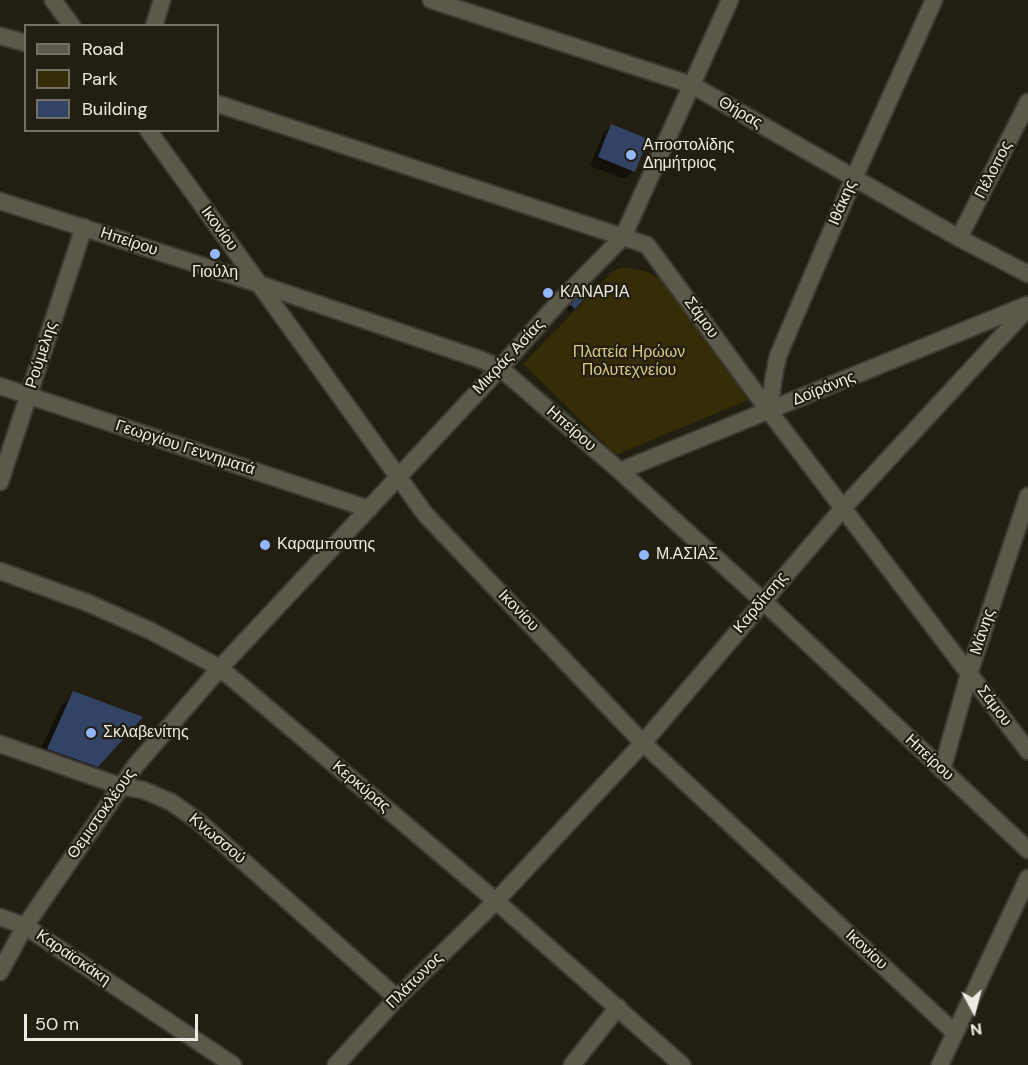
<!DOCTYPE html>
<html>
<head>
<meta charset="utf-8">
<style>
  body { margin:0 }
  #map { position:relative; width:1028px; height:1065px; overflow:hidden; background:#221f12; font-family:"DM Sans",sans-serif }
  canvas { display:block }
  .legend { position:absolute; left:24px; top:24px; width:195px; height:108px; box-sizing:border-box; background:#221f12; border:2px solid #737065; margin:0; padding:8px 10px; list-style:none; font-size:18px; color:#eceae2 }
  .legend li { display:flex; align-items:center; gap:12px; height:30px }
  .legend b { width:30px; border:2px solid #737065 }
  .north { position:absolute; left:944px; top:981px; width:60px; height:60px; -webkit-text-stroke:4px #221f12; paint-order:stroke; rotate:173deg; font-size:16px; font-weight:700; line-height:24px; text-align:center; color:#eceae2 }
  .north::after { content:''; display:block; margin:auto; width:21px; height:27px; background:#eceae2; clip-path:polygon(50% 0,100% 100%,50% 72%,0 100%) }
  .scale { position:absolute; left:24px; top:1014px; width:174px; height:27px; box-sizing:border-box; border:3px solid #eceae2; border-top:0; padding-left:8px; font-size:18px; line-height:21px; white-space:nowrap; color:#eceae2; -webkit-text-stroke:4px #221f12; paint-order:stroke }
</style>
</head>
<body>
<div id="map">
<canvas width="1028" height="1065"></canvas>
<ul class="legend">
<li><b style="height:8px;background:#5c594b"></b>Road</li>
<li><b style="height:16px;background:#342d07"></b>Park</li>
<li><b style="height:16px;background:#334365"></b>Building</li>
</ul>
<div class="north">N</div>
<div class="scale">50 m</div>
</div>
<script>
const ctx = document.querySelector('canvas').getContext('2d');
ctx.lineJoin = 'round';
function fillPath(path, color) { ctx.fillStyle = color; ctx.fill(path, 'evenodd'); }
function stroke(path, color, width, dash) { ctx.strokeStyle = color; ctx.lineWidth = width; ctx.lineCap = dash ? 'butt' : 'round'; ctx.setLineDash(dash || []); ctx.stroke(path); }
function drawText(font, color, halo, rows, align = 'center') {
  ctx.font = font + ' "DM Sans",sans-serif'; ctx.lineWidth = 4.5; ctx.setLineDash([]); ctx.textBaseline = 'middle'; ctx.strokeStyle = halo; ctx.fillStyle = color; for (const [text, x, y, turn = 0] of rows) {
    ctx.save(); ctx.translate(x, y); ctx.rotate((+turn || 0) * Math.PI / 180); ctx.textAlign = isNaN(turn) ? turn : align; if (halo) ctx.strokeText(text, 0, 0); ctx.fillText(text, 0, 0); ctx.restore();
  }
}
fillPath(new Path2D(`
  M620 268C636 267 653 272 665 283L748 400 616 455 523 364 612 272Z`), '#342d07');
fillPath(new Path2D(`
  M611 126 633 171 625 179 590 166 603 134Z
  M579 291 584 297 570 312 564 307Z
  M74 693 97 766 84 779 35 762 61 706Z`), '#0007');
fillPath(new Path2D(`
  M611 124 648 139 635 172 598 157Z
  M579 289 586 297 575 309 567 302Z
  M73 691 143 717 98 767 47 749Z`), '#334365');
const pedestrian = new Path2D(`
  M623 237 647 245 769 411 1028 751`);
const minor = new Path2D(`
  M53 0 72 26
  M431 0 692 85 959 238 1028 274
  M154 26 162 0
  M0 36 26 43
  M218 104 623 237
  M148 130 425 514 643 743 955 1033
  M0 201 259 284 482 360 500 368 620 471 763 601 1028 850
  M959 238 1028 102
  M0 386 369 509
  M769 411 774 376 778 356 854 178 934 0
  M620 471 1027 305
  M0 482 84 227
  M0 571 88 603 151 631 220 668 496 901 682 1065
  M0 744 120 786 143 790 171 802 198 821 397 998
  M942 770 969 674 1028 496
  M0 917 25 926 233 1065
  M0 972 25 926 136 765 220 668 500 368 558 303 623 237 730 0
  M336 1065 397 998 496 901 643 743 843 508 1028 308
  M572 1065 618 1007
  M940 1065 1028 878`);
stroke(pedestrian, '#3c3a32', 20);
stroke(minor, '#3c3a32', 20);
stroke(pedestrian, '#5c594b', 16);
stroke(minor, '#5c594b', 16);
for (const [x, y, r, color] of [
  [631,155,6,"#93b7fd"],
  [215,254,6,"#93b7fd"],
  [548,293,6,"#93b7fd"],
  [265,545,6,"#93b7fd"],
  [644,555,6,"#93b7fd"],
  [91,733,6,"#93b7fd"]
]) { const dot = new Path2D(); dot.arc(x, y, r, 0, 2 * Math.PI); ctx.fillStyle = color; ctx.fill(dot); stroke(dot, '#221f12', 2); }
drawText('16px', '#eceae2', '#221f12', [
  ["Θήρας",740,113,30],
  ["Πέλοπος",994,170,-63],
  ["Ιθάκης",843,203,-67],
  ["Ικονίου",219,229,54],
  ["Ηπείρου",129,242,18],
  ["Σάμου",701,318,54],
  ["Ρούμελης",42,355,-72],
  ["Μικράς Ασίας",509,357,-47],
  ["Δοϊράνης",824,389,-22],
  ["Ηπείρου",571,429,41],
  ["Γεωργίου Γεννηματά",185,448,18],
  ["Καρδίτσης",761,603,-50],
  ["Ικονίου",518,611,46],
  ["Μάνης",983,632,-72],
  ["Σάμου",994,706,53],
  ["Ηπείρου",929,758,43],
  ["Κερκύρας",361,787,40],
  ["Θεμιστοκλέους",102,814,-55],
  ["Κνωσσού",217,839,40],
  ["Ικονίου",866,950,43],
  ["Καραϊσκάκη",73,958,34],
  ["Πλάτωνος",415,981,-45]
]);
drawText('16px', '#eceae2', '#221f12', [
  ["Αποστολίδης",643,146],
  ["Δημήτριος",643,164],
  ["Γιούλη",215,273,"center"],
  ["ΚΑΝΑΡΙΑ",560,293],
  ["Καραμπουτης",277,545],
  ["Μ.ΑΣΙΑΣ",656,555],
  ["Σκλαβενίτης",103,733]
], 'left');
drawText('16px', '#d7c882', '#221f12', [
  ["Πλατεία Ηρώων",629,353],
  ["Πολυτεχνείου",629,371]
]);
</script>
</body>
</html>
